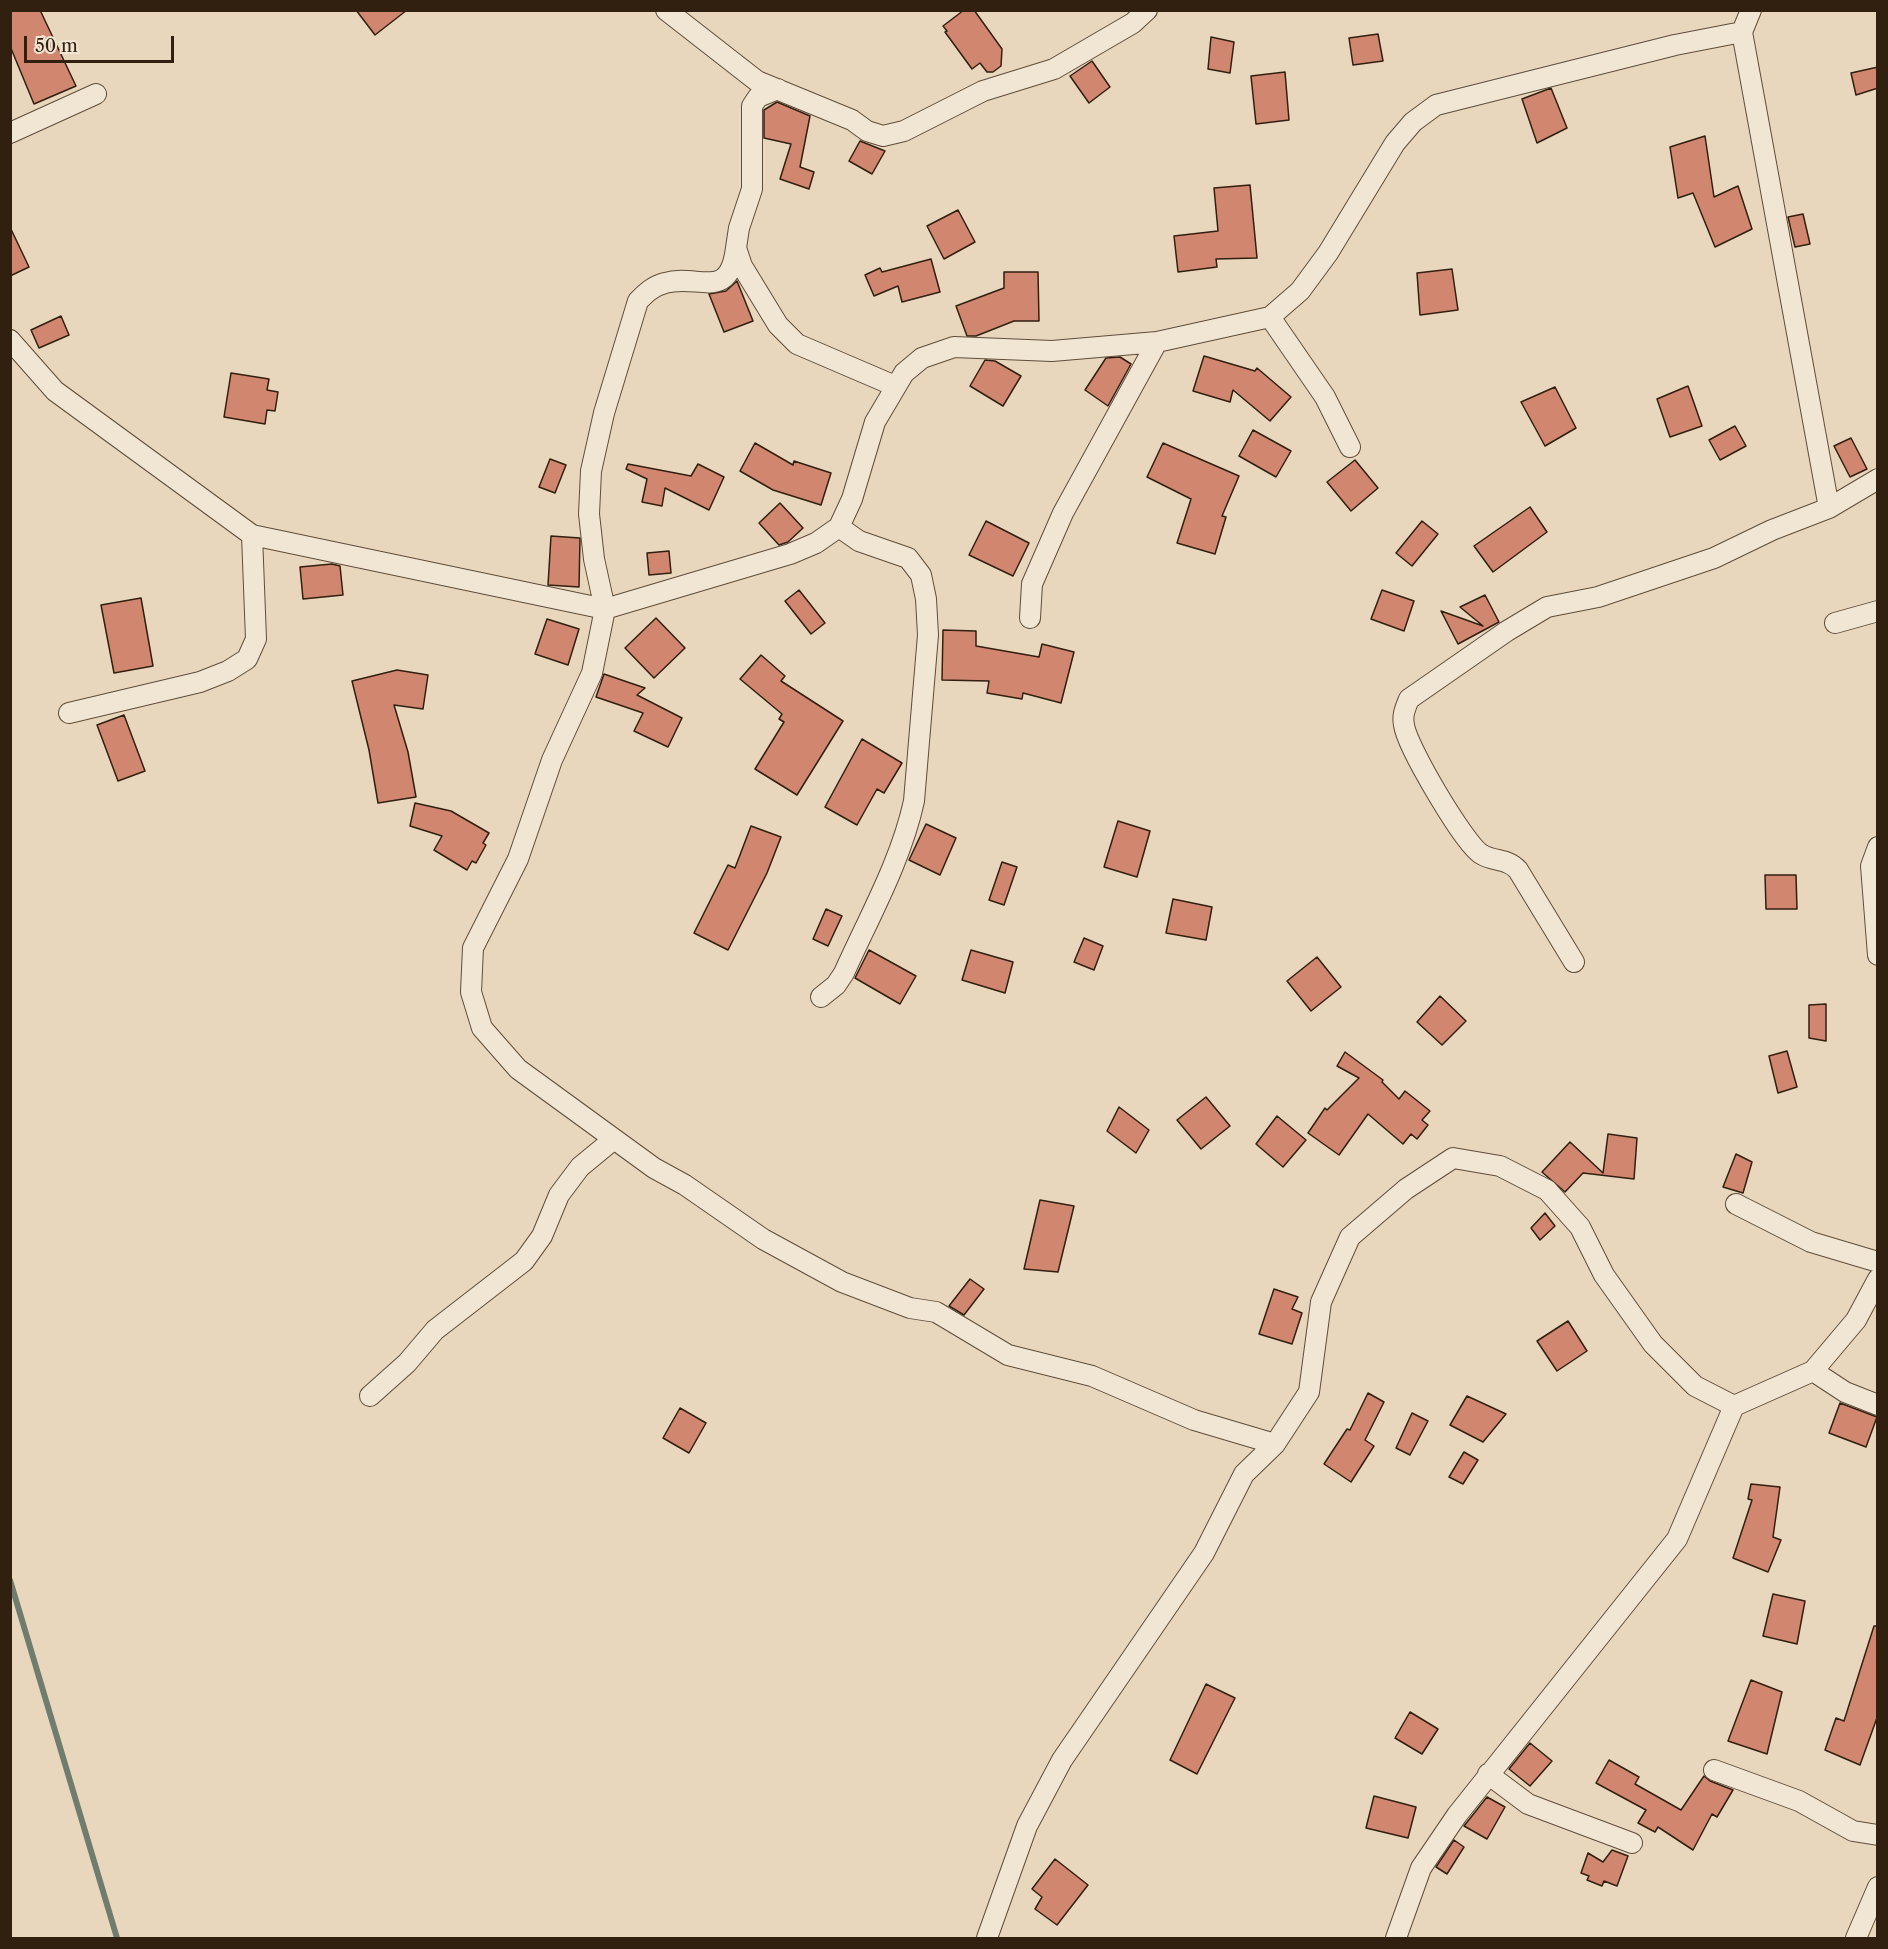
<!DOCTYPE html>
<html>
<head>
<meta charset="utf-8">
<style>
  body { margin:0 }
  #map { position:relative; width:1888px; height:1949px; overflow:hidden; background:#e9d7bd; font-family:"Libre Caslon Text",serif }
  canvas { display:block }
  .frame { position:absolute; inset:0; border:12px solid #311f0f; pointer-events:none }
  .scale { position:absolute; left:24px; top:36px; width:150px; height:27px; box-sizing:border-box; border:3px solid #311f0f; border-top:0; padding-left:8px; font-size:18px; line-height:21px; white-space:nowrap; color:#311f0f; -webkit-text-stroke:4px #f1e5d4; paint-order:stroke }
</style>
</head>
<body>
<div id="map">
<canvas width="1888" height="1949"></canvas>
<div class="frame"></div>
<div class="scale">50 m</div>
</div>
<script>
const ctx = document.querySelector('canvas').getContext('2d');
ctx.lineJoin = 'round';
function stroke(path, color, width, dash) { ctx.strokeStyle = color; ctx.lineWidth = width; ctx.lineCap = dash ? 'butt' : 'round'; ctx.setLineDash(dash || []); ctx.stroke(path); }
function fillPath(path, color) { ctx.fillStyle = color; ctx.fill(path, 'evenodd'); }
stroke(new Path2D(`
  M10 1580 117 1938`), '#6f7c6e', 6);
const building = new Path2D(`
  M10 10H40L76 86 34 104 10 46Z
  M356 10H407L375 35Z
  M964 10H974L1002 49 1001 66 993 72H987L980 63 972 69 945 32 947 31 943 26Z
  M1378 34 1383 61 1353 65 1349 38Z
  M1211 37 1234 42 1230 73 1208 69Z
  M1092 61 1110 87 1089 103 1070 76Z
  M1878 67V88L1856 95 1851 73Z
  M1285 72 1289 120 1256 124 1251 76Z
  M1551 88 1567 128 1537 143 1522 99Z
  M777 102 810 116 800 167 814 172 809 189 780 179 791 144 764 138V110Z
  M1705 136 1714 197 1738 186 1752 229 1715 247 1693 193 1678 198 1670 147Z
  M860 141 885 151 872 174 849 161Z
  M1250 185 1257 258 1216 259 1217 267 1178 272 1174 236 1218 231 1214 188Z
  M958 210 975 242 944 259 927 226Z
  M1803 214 1810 244 1795 247 1788 217Z
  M10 227 29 267 10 276Z
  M931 259 940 292 902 302 898 286 874 296 865 275 880 268 882 272Z
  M1452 269 1458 310 1420 315 1417 273Z
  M1004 272H1038L1039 321H1014L976 336H967L956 306 1004 288Z
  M737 281 753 321 724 332 709 294 726 291Z
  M61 316 69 335 39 348 31 330Z
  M1204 356 1255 371 1257 368 1291 397 1270 421 1233 390 1230 402 1193 391Z
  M1120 357 1131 364 1108 406 1085 390 1106 358Z
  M985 360 995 361 1021 376 1003 406 970 386Z
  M231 373 269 379 267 390 278 392 275 411 267 410 265 424 224 417Z
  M1688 386 1702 426 1670 437 1657 399Z
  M1555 387 1576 428 1545 446 1521 402Z
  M1735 426 1746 446 1720 460 1709 440Z
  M1253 430 1291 451 1276 477 1239 456Z
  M1851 438 1867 469 1850 477 1834 446Z
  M755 443 793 465 794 461 831 473 821 505 773 490 740 471Z
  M1163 443 1239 476 1222 516 1226 517 1215 554 1177 543 1191 499 1147 477Z
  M550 459 566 465 555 493 539 487Z
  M1355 460 1378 488 1351 511 1327 482Z
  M628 464 691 476 698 464 724 477 709 510 665 488 662 506 642 502 647 479 626 469Z
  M780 503 803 528 788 542 779 545 759 523Z
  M1530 507 1547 532 1493 572 1474 546Z
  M986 521 1029 543 1013 576 969 555Z
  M1422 521 1438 534 1412 566 1396 553Z
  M551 536 580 538 579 587 548 585Z
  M669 551 671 573 649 575 647 553Z
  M332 564 340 566 343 595 303 599 300 567Z
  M799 590 825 623 811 634 785 601Z
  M1382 590 1414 601 1404 631 1371 619Z
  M1485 595 1499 622 1458 644 1441 611 1483 626 1460 607Z
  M141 598 153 666 114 673 101 605Z
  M656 618 685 648 654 678 625 648Z
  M547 619 579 629 568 665 535 654Z
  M943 630 976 631V646L1039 657 1042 644 1074 652 1061 703 1023 693 1022 699 987 693 989 681 942 680Z
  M761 655 785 676 781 681 843 721 797 795 755 769 784 722 779 719 782 714 740 679Z
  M397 670 428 675 423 709 394 705 408 752 416 797 378 803 369 750 352 681Z
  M604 674 645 688 637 695 682 718 668 747 634 731 643 713 596 697Z
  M124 715 145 771 118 781 97 725Z
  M862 739 902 763 884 793 877 789 857 825 825 807Z
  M415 803 451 811 489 833 483 843 486 845 476 863 472 861 467 870 434 850 442 836 410 826Z
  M1118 821 1150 831 1137 877 1104 867Z
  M926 824 956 838 940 875 909 860Z
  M751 826 781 837 767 873 728 950 694 933 728 865 735 868Z
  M1002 862 1017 867 1004 905 989 900Z
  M1765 875H1796L1797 909H1766Z
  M1173 899 1212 907 1206 940 1166 933Z
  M826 909 842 916 828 946 813 939Z
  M1084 938 1103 946 1094 970 1074 962Z
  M869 950 916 976 900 1004 855 978Z
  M971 950 1013 962 1005 993 962 980Z
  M1317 957 1341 987 1311 1011 1287 981Z
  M1440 996 1466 1021 1442 1045 1417 1022Z
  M1826 1004V1041L1809 1038V1005Z
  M1787 1051 1797 1087 1778 1093 1769 1056Z
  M1345 1052 1383 1080 1382 1082 1399 1099 1405 1091 1430 1111 1422 1120 1428 1125 1417 1139 1411 1134 1403 1144 1368 1114 1339 1155 1308 1133 1325 1108 1327 1110 1359 1078 1337 1066Z
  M1206 1097 1230 1126 1201 1149 1177 1120Z
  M1119 1107 1149 1130 1136 1153 1107 1131Z
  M1277 1116 1306 1140 1283 1167 1256 1144Z
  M1608 1134 1637 1138 1634 1179 1583 1173 1565 1192 1542 1172 1570 1142 1603 1173Z
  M1736 1154 1752 1162 1743 1193 1723 1187Z
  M1040 1200 1074 1206 1058 1272 1024 1269Z
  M1545 1213 1555 1226 1540 1240 1531 1228Z
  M970 1279 984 1289 964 1315 949 1306Z
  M1274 1289 1298 1297 1292 1309 1302 1313 1292 1344 1259 1334Z
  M1568 1321 1587 1351 1557 1371 1537 1341Z
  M1368 1393 1384 1402 1365 1440 1374 1446 1351 1482 1324 1464 1347 1429 1350 1430Z
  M1467 1396 1506 1414 1483 1442 1450 1425Z
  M1840 1403 1877 1417 1866 1447 1829 1433Z
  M680 1408 706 1423 689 1453 663 1438Z
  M1412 1413 1428 1421 1410 1455 1396 1448Z
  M1464 1452 1478 1460 1463 1484 1449 1477Z
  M1751 1484 1780 1487 1773 1537 1781 1540 1768 1572 1733 1558 1752 1500 1748 1499Z
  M1773 1594 1805 1601 1797 1644 1763 1636Z
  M1874 1626H1878V1715L1860 1765 1825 1750 1836 1718 1844 1721Z
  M1751 1680 1782 1692 1767 1754 1728 1741Z
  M1206 1684 1235 1698 1197 1774 1170 1760Z
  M1410 1712 1438 1729 1422 1754 1395 1738Z
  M1530 1743 1552 1761 1530 1786 1509 1769Z
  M1609 1760 1639 1777 1635 1784 1681 1810 1704 1776 1710 1781 1733 1790 1717 1817 1712 1814 1693 1850 1658 1827 1655 1832 1638 1823 1646 1810 1596 1783Z
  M1374 1796 1416 1807 1408 1838 1366 1828Z
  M1487 1797 1505 1807 1487 1839 1464 1826Z
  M1454 1840 1464 1847 1447 1874 1436 1867Z
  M1612 1850 1628 1856 1617 1886 1604 1881 1602 1886 1587 1880 1589 1876 1581 1873 1588 1853 1603 1862Z
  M1055 1859 1088 1885 1057 1925 1035 1909 1042 1897 1032 1889Z`);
fillPath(building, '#d0866f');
stroke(building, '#311f0f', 1.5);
const minor = new Path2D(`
  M666 10 757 81 852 120 867 131 883 136 904 131 983 91 1054 69 1133 23 1147 10
  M1742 32 1829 508
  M778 89 758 97 752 106V189L739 228 736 248 742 266 778 325 797 344 895 386
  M10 133 96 94
  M736 248C729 303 698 273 665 283 653 286 646 293 638 301L604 413 591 471 589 514 594 559 605 609 592 673 552 760 518 859 473 948 471 992 482 1028 518 1069 654 1168 685 1185 763 1239 842 1282 910 1308 936 1312 1008 1355 1092 1376 1194 1420 1275 1444
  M1270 317 1325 397 1350 447
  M10 340 55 391 252 535 605 609 790 554 816 543 839 527
  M1030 618 1032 584 1063 513 1157 342
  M1835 623 1878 611
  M69 713 200 682 228 671 247 659 256 639 252 535
  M1878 847 1871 866 1878 955
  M1574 962 1518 870C1507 858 1494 862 1481 854 1464 843 1407 747 1404 725 1402 715 1405 709 1409 699L1507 631 1547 607 1598 597 1714 558 1772 530 1829 508 1878 479
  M821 997 836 985 844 973C869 917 901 861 914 801L928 635 926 599 921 575 908 558 859 541 839 527 852 499 875 422 904 373 922 358 954 347 1052 351 1157 342 1270 317 1300 291 1328 253 1395 143 1413 122 1436 105 1675 45 1742 32 1751 10
  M1736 1204 1811 1242 1878 1262
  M1813 1371 1845 1392 1878 1405
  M370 1396 407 1363 435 1330 524 1261 542 1236 559 1195 580 1167 614 1139
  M1714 1770 1799 1801 1853 1831 1878 1835
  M1488 1774 1528 1804 1632 1843
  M987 1938 1027 1826 1062 1760 1204 1553 1244 1474 1275 1444 1309 1392 1321 1302 1350 1237 1406 1189 1453 1158 1500 1166 1547 1190 1580 1227 1604 1275 1653 1344 1695 1386 1734 1406 1813 1371 1856 1320 1878 1279
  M1396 1938 1421 1868 1457 1815 1677 1539 1734 1406
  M1856 1938 1878 1887`);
stroke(minor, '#5f4d3a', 22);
stroke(minor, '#f1e5d4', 20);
</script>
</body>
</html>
